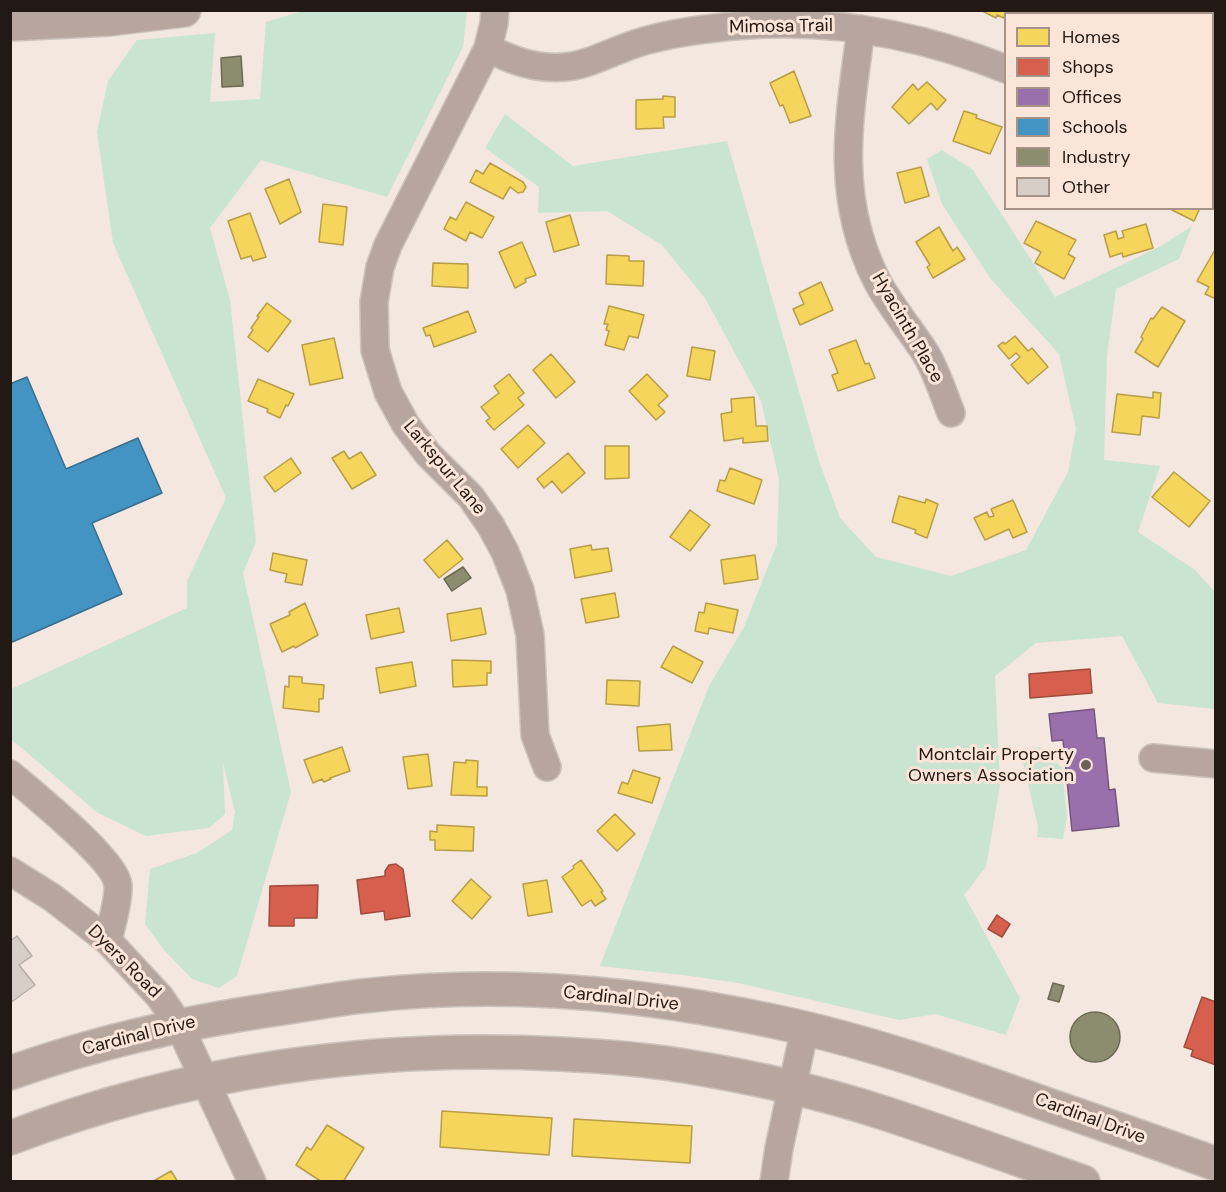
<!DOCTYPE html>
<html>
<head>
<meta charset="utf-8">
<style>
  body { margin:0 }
  #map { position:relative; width:1226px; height:1192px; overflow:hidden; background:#f3e7e0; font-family:"DM Sans",sans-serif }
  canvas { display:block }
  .frame { position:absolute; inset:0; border:12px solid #231914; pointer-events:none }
  .legend { position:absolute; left:1004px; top:12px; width:210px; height:198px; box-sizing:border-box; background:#fbe4d8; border:2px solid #a5938a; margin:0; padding:8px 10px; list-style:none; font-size:18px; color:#231914 }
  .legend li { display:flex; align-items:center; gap:12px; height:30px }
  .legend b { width:30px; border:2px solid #a5938a }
</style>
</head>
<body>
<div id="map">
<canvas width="1226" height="1192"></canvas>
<div class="frame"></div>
<ul class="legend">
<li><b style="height:16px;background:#f6d55c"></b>Homes</li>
<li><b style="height:16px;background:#d6604d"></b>Shops</li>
<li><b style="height:16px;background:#9970ab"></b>Offices</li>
<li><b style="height:16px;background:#4393c3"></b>Schools</li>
<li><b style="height:16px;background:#8c8c6e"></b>Industry</li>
<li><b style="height:16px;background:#d8cec8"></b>Other</li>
</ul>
</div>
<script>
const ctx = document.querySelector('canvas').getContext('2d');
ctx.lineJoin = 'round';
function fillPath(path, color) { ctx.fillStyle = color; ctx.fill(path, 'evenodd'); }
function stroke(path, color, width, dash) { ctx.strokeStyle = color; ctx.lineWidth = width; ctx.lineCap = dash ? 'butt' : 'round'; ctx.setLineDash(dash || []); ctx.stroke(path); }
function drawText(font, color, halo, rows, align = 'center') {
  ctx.font = font + ' "DM Sans",sans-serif'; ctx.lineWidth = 6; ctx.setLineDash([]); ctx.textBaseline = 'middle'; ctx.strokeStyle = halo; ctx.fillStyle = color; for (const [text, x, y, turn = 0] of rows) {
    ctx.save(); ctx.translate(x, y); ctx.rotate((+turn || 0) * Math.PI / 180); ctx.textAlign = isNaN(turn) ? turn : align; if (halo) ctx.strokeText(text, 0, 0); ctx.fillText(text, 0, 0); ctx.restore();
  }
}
fillPath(new Path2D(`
  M303 11H467L463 47 387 197 261 160 210 228 230 300 256 542 243 573 291 792 237 976 219 988 192 979 164 950 145 924 150 869 197 853 232 830 235 812 223 763 225 814 209 828 146 836 98 813 11 739V689L187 608V581L226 498 113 243 97 132 108 81 137 40 215 33 210 102 260 99 266 22Z
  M505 114 573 166 727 141 819 461 840 518 876 557 951 576 1026 550 1068 472 1076 429 1059 354 990 278 942 204 927 159 942 150 973 170 1055 297 1161 246 1192 226 1179 259 1116 289 1107 356 1104 460 1160 466 1138 532 1195 570 1215 592V709L1158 703 1122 636 1036 643 995 676 1000 786 986 867 964 895 1020 998 1006 1035 936 1014 899 1020 738 983 683 975 600 966 709 686 744 627 777 544 779 479 761 401 705 298 662 245 607 211 538 213 539 187 485 148Z
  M1039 747 1062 768 1067 818 1063 839 1037 837 1038 827 1020 749Z`), '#cae4d2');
const homes = new Path2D(`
  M985 10H1030L1029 14H1006V19L997 15 996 18 984 12Z
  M794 71 811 116 790 123 783 105 780 106 770 83Z
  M927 82 946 100 937 110 931 103 909 124 892 107 913 84 918 90Z
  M663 96 675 97V117H663L664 128 636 129V100L663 99Z
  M964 111 977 115 976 118 1002 127 990 154 953 141Z
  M490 163 523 182 526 187 523 192 518 193 510 187 503 199 470 182 476 170 483 174Z
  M921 167 929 196 905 203 897 173Z
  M289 179 301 212 280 224 265 189Z
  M466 202 494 217 482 238 470 232 466 241 444 229 450 217 456 220Z
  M323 204 347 207 343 245 319 242Z
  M1168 208H1200L1194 221Z
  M250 213 266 257 253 261 251 256 241 259 228 221Z
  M570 215 579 245 554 252 546 222Z
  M1036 221 1076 240 1068 254 1075 258 1064 279 1035 263 1041 252 1024 243Z
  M1146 224 1153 248 1123 257 1122 253 1110 257 1104 235 1116 231 1118 239 1124 237 1122 231Z
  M939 227 953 251 957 247 965 259 933 278 927 267 930 265 916 242Z
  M522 242 536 275 525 279 526 282 515 288 499 252Z
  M1216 248V299L1205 294 1209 287 1197 281Z
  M607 255 629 256V261H644L643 286 606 284Z
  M433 263 468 264V288L432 286Z
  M821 282 833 310 800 325 793 309 804 304 799 293Z
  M267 303 291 321 268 352 248 337 253 330 251 328 259 317 257 316Z
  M609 306 644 315 638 338 629 336 624 350 605 345 609 331 606 330 608 324H604Z
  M1162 307 1185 321 1158 367 1135 352 1143 339 1141 337 1151 318 1153 319Z
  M468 311 476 332 434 347 430 335 426 336 423 328Z
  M1015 336 1028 351 1032 348 1048 367 1028 384 1011 365 1020 357 1016 353 1009 359 998 346 1003 342 1005 344Z
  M334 338 343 378 310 385 302 345Z
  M856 340 865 364 869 363 875 378 838 391 832 375 838 373 829 350Z
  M692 347 715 351 710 380 687 376Z
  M551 354 575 382 556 398 533 370Z
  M509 374 524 393 518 398 524 405 494 430 486 421 490 418 481 407 499 393 494 386Z
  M647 374 668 396 658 405 665 412 656 420 629 391Z
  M258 379 294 394 288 406 286 405 280 418 267 412 268 409 248 401Z
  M1153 392 1161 393 1159 418 1142 416 1140 435 1112 432 1117 394 1153 398Z
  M754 397 756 426H767L768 441 743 443V438L724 441 721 414 732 412 731 399Z
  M528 425 545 443 518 468 501 449Z
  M605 446H629V478L605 479Z
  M344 451 349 459 361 452 376 475 352 489 332 458Z
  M568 453 585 473 562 493 552 481 544 488 537 479Z
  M291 458 301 473 275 492 264 477Z
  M730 468 762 480 754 504 717 491 720 480 725 481Z
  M1174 472 1210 501 1189 527 1152 497Z
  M899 496 925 503 926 499 938 504 927 538 915 533 916 530 892 522Z
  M1013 500 1027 532 1013 538 1009 529 985 540 974 518 987 512 989 517 994 516 991 509Z
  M690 510 710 525 690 551 670 537Z
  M447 540 463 559 439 578 424 560Z
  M591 545 592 550 608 548 612 571 575 578 570 549Z
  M273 553 307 560 302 585 285 582 287 574 270 570Z
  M755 555 758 579 724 584 721 560Z
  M615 593 619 617 586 623 581 599Z
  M305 603 318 635 295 648 294 646 282 652 270 624 290 615 289 612Z
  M706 603 738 610 733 633 709 628 708 634 695 631 699 612 704 613Z
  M399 608 404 632 371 639 366 615Z
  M481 608 486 634 451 641 447 614Z
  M673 646 703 662 692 683 661 667Z
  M452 660 491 661V673H487V685L453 687Z
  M412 662 416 686 380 693 376 668Z
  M289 676 302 677V683L324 685 323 699H319V712L283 708 285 686 289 687Z
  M607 680 640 681 639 706 606 704Z
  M670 724 672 750 639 751 637 727Z
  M342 747 350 771 330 778 331 779 324 782 322 779 313 783 304 760Z
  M428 754 432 786 408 789 403 757Z
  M466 760 478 761 477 787H487V796L451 795 454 762 466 763Z
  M633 770 660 778 652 803 618 793 622 782 628 784Z
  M615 814 635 834 617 851 597 831Z
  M437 825 474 827 473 851 435 850V840H430V831L437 832Z
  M581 860 603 891 601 892 606 899 595 906 591 900 582 906 562 877 574 868 573 866Z
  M471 879 491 897 472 919 452 901Z
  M547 880 552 912 528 916 523 884Z
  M442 1111 552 1118 549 1155 440 1147Z
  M574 1119 692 1126 690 1163 572 1156Z
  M327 1125 364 1148 343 1182H322L296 1165 307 1147 311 1150Z
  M171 1171 178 1182H152Z`);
fillPath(homes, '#f6d55c');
stroke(homes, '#b79d46', 1.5);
const shops = new Path2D(`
  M1090 669 1092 693 1030 698 1029 674Z
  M396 864 403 869 410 916 385 920 384 911 361 914 357 880 385 876V871L389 865Z
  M318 885 317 918H294V926H269L270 886Z
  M997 915 1010 924 1002 937 988 929Z
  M1202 997 1216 1002V1065L1191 1056 1193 1050 1184 1047Z`);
fillPath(shops, '#d6604d');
stroke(shops, '#a04b3c', 1.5);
const offices = new Path2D(`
  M1094 709 1097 738H1104L1109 790 1115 789 1119 826 1072 831 1063 740 1052 741 1049 714Z`);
fillPath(offices, '#9970ab');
stroke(offices, '#76567e', 1.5);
const schools = new Path2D(`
  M27 377 66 469 138 438 162 493 92 523 122 594 10 643V384Z`);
fillPath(schools, '#4393c3');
stroke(schools, '#396e8e', 1.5);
const industry = new Path2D(`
  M241 56 243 86 222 87 221 58Z
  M463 567 471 578 452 591 444 579Z
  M1053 983 1064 986 1059 1002 1048 999Z
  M1070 1037a25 25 0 1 1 50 0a25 25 0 1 1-50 0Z`);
fillPath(industry, '#8c8c6e');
stroke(industry, '#6c6a53', 1.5);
const building = new Path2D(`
  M17 936 32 956 19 965 35 985 10 1003V941Z`);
fillPath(building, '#d8cec8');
stroke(building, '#b5aca5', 1.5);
const minor = new Path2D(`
  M495 10 494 23 488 48 388 245 380 267 374 302 375 350 388 392 406 425 428 454 471 497 491 526 505 552 520 590 530 635 535 735 547 767
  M861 29C849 119 834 196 877 281 891 307 910 329 926 354 937 373 943 393 951 413
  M488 48C519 65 553 74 588 62 608 55 628 45 648 40 685 30 727 26 765 24 848 21 929 38 1006 69
  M1153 758 1216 764
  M10 774C32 793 117 861 118 886 119 900 111 926 108 941
  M10 871 53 898 108 941 160 997 179 1025 252 1182
  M774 1182 779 1148 805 1028`);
const major = new Path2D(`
  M10 24 109 19 184 10
  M10 1073C97 1042 186 1022 276 1009 305 1005 334 999 363 996 500 980 643 993 777 1022 871 1042 961 1074 1051 1106 1106 1125 1161 1144 1216 1164
  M10 1138C184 1071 373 1044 559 1054 601 1056 643 1059 685 1066 752 1077 820 1092 884 1113 951 1135 1017 1159 1083 1182`);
stroke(minor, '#ccc3bd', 30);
stroke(major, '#ccc3bd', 36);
stroke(minor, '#b6a69f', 27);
stroke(major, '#b7a69e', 33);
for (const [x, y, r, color] of [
  [1086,765,6,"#6c615b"]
]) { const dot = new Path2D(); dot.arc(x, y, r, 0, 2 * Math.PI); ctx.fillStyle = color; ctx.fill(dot); stroke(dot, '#fbe4d8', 2); }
drawText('18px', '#231914', '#fbe4d8', [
  ["Mimosa Trail",781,27,-1],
  ["Hyacinth Place",907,328,60],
  ["Larkspur Lane",444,468,50],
  ["Dyers Road",124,962,45],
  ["Cardinal Drive",621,999,6],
  ["Cardinal Drive",139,1036,-14],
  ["Cardinal Drive",1090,1119,20]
]);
drawText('18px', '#231914', '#fbe4d8', [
  ["Montclair Property",1074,755],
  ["Owners Association",1074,776]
], 'right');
</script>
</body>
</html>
